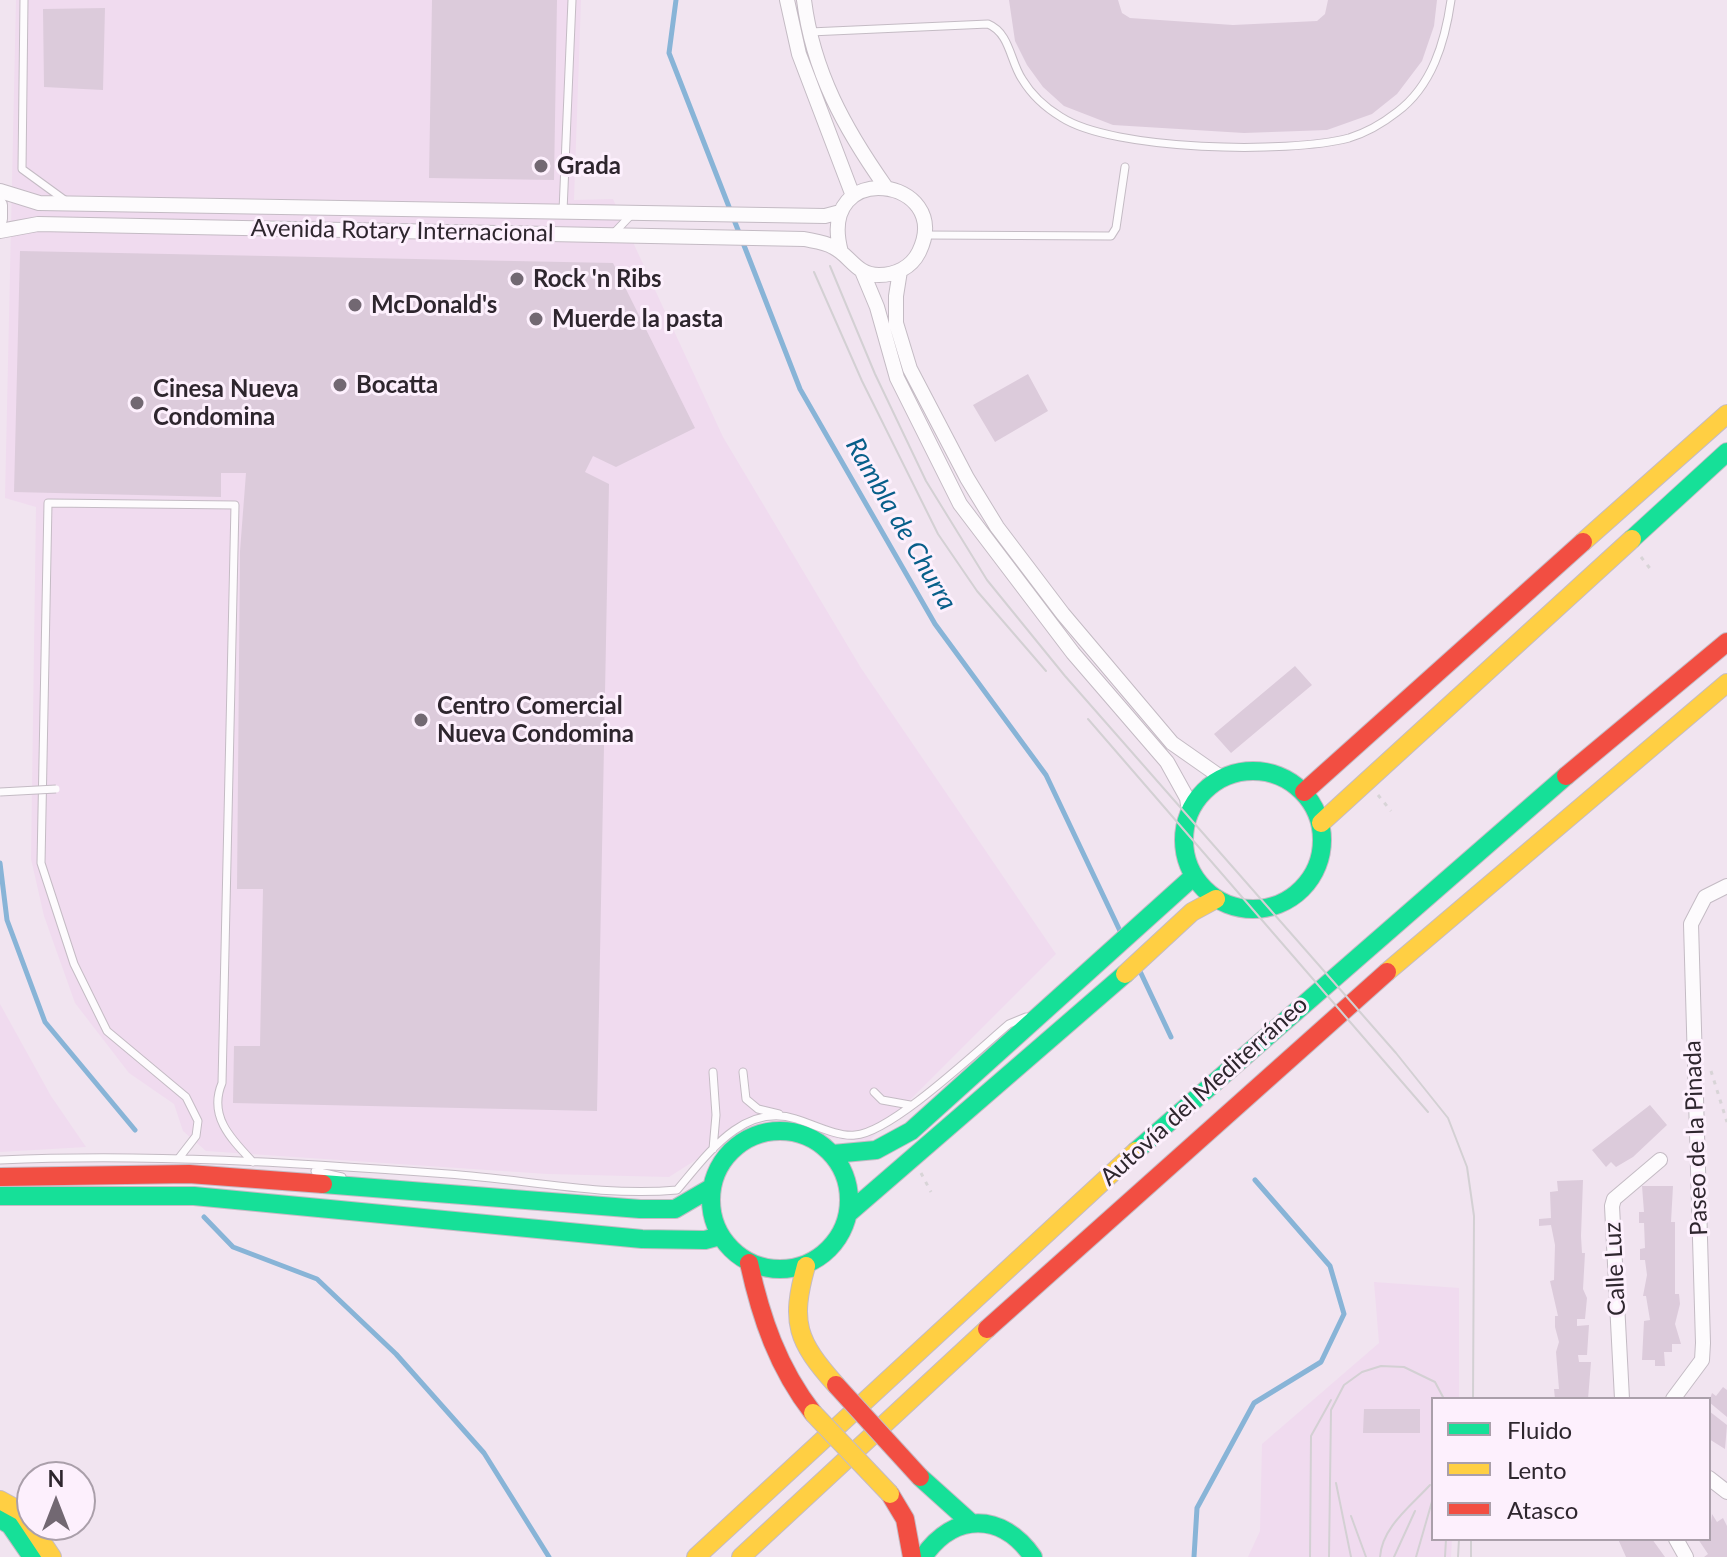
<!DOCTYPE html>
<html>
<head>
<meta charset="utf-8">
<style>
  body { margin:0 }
  #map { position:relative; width:1727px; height:1557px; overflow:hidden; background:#f1e4f0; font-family:Lato,sans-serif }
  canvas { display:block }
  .legend { position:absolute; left:1431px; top:1397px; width:280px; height:144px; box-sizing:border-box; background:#fdf0fd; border:2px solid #aa9faa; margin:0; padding:10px 14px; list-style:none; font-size:24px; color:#2e262e }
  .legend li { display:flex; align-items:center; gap:16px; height:40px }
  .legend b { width:40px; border:2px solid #aa9faa }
  .north { position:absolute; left:16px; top:1461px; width:80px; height:80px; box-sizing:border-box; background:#fdf0fd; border:2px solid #aa9faa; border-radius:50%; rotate:0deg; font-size:22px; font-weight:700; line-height:32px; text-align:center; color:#2e262e }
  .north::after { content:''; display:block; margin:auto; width:28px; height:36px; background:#726872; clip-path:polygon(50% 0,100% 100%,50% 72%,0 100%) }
</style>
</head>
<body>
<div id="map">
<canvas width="1727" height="1557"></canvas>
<ul class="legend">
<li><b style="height:10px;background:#16e098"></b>Fluido</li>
<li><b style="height:10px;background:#ffcf43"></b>Lento</li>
<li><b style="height:10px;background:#f24e42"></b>Atasco</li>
</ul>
<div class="north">N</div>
</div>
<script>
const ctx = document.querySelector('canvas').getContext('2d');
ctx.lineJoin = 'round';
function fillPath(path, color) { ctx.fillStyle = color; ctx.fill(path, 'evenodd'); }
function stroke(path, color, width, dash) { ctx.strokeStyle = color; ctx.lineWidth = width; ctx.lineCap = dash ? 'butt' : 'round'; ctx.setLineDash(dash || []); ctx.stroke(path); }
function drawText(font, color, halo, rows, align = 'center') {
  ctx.font = font + ' Lato,sans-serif'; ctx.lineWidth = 6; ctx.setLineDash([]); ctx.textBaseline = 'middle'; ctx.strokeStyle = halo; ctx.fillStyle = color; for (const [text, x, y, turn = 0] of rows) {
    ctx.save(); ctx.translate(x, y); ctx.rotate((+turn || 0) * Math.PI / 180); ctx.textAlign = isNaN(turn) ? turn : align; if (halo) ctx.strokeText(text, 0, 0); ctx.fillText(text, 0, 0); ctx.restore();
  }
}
fillPath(new Path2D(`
  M16 0H581L574 200 613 199 723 437 861 668 1056 954 868 1142 773 1131 713 1149 669 1177 547 1174 206 1151 183 1131 174 1104 129 1073 75 1003 44 916 31 859 36 507 5 498Z
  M0 1004 51 1096 86 1147 0 1152Z
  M1374 1282 1459 1288V1399H1433V1539H1452L1451 1557H1248L1260 1531 1262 1444 1379 1343Z`), '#f0dbef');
stroke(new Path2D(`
  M676 0 669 53 800 389 935 624 1046 775 1121 933
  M0 863 7 920 45 1022 135 1130
  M1138 967 1171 1037
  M204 1217 233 1247 317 1279 396 1354 484 1453 549 1557
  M1194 1557 1197 1508 1254 1403 1321 1362 1344 1314 1330 1266 1255 1180`), '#88b4d7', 5);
fillPath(new Path2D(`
  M432 0H557L554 180 429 178Z
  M1009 0H1118L1122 13 1130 18 1233 25 1317 21 1325 14 1328 0H1437L1434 26 1422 61 1397 94 1372 114 1327 130 1244 133 1113 125 1064 106 1043 87 1027 65 1015 41Z
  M105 8 103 90 44 87 43 9Z
  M20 251 613 263 695 428 616 467 593 456 585 472 609 484 597 1111 233 1103 234 1046H260L263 889H237L240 551 246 473H221V497L14 492Z
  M1028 374 1048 411 995 442 973 405Z
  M1295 666 1312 685 1231 753 1214 734Z
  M1650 1105 1667 1125 1633 1157 1616 1167 1611 1162 1606 1167 1592 1150Z
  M1583 1180 1581 1236 1582 1253H1585L1583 1289 1587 1298 1585 1319H1577V1326L1589 1325 1587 1355H1578L1579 1362H1591L1588 1399H1555L1554 1389H1559L1556 1352 1559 1342 1555 1327V1316H1558L1550 1281 1554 1280 1555 1245 1551 1225 1539 1226V1219L1551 1218 1550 1192 1558 1191 1557 1181Z
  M1642 1186H1673L1671 1222H1675V1294H1679L1680 1304 1675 1324 1681 1344H1672V1352H1664L1665 1366H1655V1360H1642L1644 1321 1650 1320 1646 1296H1643L1647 1275 1645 1260H1640V1249L1645 1248 1644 1223H1639V1212H1644Z
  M1723 1387 1727 1390V1417L1709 1402 1712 1393 1716 1396Z
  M1364 1409H1420V1433H1363Z
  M1709 1411 1727 1425 1725 1449 1709 1439Z
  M1712 1514 1717 1522 1723 1518 1727 1526V1557H1704L1708 1554 1698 1539H1709Z
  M1618 1539H1652L1665 1557H1626Z`), '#dccbdb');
const lane = new Path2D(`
  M24 0 22 169 66 201
  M810 32 988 24C1010 33 1010 61 1022 79 1031 94 1046 108 1061 117 1113 151 1288 154 1349 138 1365 133 1383 123 1397 112 1432 86 1445 42 1451 0
  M563 211 572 0
  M613 234 632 214
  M925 235 1111 236 1116 228 1125 167
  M713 1072 716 1115 713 1149
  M743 1072 746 1099 758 1109 779 1114
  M874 1092 882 1100 910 1105
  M179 1158 196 1136 198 1121 186 1097 107 1031 74 964 41 863 48 503 235 505 222 1083C208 1116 231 1139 253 1162
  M0 1160C149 1153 299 1163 448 1174 524 1179 601 1197 677 1190 707 1155 743 1102 796 1119 813 1124 837 1137 855 1135 891 1133 978 1050 1009 1024L1026 1017
  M315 1171 342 1177`);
const street = new Path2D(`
  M787 0 799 54 853 196
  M804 0C813 72 845 129 885 186
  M0 191 39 203 825 216 840 212
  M0 205V219
  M0 231 38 224 804 239C813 241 825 242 833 247 850 255 856 275 879 275 895 275 911 268 919 252 955 177 815 157 841 252
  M862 271 877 307 897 378 960 504 1073 653 1167 762 1187 798 1189 812
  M900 271 896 296V323L910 369 967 478 997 527 1063 614 1172 743 1222 778
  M1622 1399 1612 1206 1614 1199 1660 1160
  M1673 1399 1702 1360 1703 1343 1691 924 1705 897 1727 886
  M1709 1478 1727 1492
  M1676 1539 1686 1557`);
const fast = new Path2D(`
  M1632 539 1727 452
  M1184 840a69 69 0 1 1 138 0a69 69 0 1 1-138 0Z
  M711 1200a69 69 0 1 1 138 0a69 69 0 1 1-138 0Z
  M1136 1151 1566 776
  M833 1154 876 1150 911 1131 1194 876
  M323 1184 640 1209H675L711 1188
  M0 1196H194L642 1239 705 1240 720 1236
  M850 1212 1125 974
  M920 1477 970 1522
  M0 1519 10 1525 32 1557
  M923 1557C954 1512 1002 1512 1033 1557`);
const slow = new Path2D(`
  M1583 542 1727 414
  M1321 823 1632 539
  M1387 972 1727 683
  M1125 974 1192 912 1216 899
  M806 1266C790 1323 797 1341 836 1385
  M0 1500 22 1512 52 1557
  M696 1557 1136 1151
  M741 1557 987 1329`);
const jam = new Path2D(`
  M1566 776 1727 642
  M1304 792 1583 542
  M0 1177 189 1174 323 1184
  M749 1263C761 1318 778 1368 813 1413
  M987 1329 1387 972
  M890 1494 905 1519 912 1557`);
stroke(lane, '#c4bbc4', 9);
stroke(street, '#c4bbc4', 16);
stroke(fast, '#c4bbc4', 20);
stroke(slow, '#c4bbc4', 20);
stroke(jam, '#c4bbc4', 20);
stroke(new Path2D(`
  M1641 557 1652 571
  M1378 795 1391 811
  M1711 1071 1727 1122
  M921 1173 931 1192`), '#d8d4d7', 3, [4, 6]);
stroke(lane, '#fdfbfd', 7);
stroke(street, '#fdfbfd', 14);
stroke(fast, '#16e098', 18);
stroke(slow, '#ffcf43', 18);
stroke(jam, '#f24e42', 18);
stroke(new Path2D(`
  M830 266 875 374 926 481 987 580 1065 676 1396 1053 1448 1118 1467 1167 1474 1216 1473 1399
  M814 272 862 381 938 534 977 591 1046 671
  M1088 719 1428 1112
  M1336 1483 1351 1557
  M1351 1516 1366 1557
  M1310 1557 1311 1436 1331 1400
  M1329 1557 1331 1410 1344 1385 1362 1372 1381 1366 1404 1367 1435 1382 1444 1399
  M1380 1557C1382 1527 1411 1506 1430 1485
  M1394 1557 1415 1511
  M1416 1557 1433 1498
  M1445 1557 1446 1539
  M1458 1557 1459 1539
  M1471 1557V1539`), '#d3d0d3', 2);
const laneBridge = new Path2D(`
  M0 792 56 789`);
const slowBridge = new Path2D(`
  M813 1413 890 1494`);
const jamBridge = new Path2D(`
  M836 1385 920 1477`);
stroke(laneBridge, '#c4bbc4', 9, []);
stroke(slowBridge, '#c4bbc4', 20, []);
stroke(jamBridge, '#c4bbc4', 20, []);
stroke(laneBridge, '#fdfbfd', 7);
stroke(slowBridge, '#ffcf43', 18);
stroke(jamBridge, '#f24e42', 18);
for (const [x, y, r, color] of [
  [541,166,8,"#726872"],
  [517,279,8,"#726872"],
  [355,305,8,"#726872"],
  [536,319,8,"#726872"],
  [340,385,8,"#726872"],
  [137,403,8,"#726872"],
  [421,720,8,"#726872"]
]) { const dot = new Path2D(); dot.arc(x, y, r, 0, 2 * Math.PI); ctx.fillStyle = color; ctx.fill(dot); stroke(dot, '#fdf0fd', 3); }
drawText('bold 24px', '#2e262e', '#fdf0fd', [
  ["Grada",557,166],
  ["Rock 'n Ribs",533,279],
  ["McDonald's",371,305],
  ["Muerde la pasta",552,319],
  ["Bocatta",356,385],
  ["Cinesa Nueva",153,389],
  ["Condomina",153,417],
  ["Centro Comercial",437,706],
  ["Nueva Condomina",437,734]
], 'left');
drawText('24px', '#2e262e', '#fdf0fd', [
  ["Avenida Rotary Internacional",402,231,1],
  ["Autovía del Mediterráneo",1204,1091,-42],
  ["Paseo de la Pinada",1696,1138,-92],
  ["Calle Luz",1615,1269,-93]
]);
drawText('italic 26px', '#075e89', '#fdf0fd', [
  ["Rambla de Churra",901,524,60]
]);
</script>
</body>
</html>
